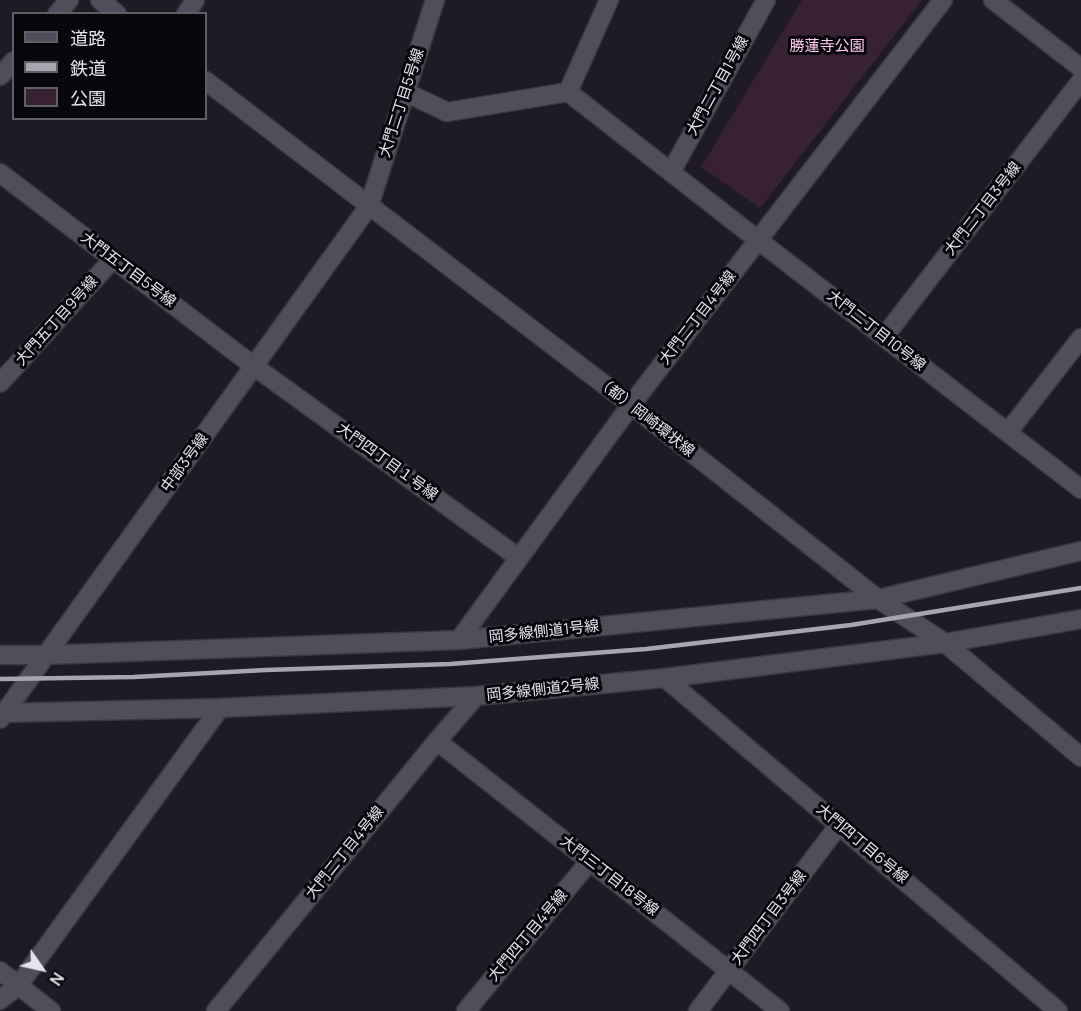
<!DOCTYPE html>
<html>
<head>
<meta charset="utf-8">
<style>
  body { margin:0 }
  #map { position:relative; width:1081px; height:1011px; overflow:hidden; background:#1e1b26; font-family:Manrope,"Noto Sans JP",sans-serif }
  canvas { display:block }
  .legend { position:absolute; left:12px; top:12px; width:195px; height:108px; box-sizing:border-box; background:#08070b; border:2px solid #605f65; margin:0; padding:8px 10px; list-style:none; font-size:18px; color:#e5e3eb }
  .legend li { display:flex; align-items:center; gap:12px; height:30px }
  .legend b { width:30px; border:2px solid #605f65 }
  .north { position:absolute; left:12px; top:939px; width:60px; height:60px; -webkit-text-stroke:4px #08070b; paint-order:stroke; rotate:124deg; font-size:16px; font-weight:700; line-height:24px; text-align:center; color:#e5e3eb }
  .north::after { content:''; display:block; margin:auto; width:21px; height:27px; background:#e5e3eb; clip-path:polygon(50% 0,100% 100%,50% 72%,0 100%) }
</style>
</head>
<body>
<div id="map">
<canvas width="1081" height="1011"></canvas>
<ul class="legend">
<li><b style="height:8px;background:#514e5b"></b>道路</li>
<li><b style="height:8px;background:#a7a5ae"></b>鉄道</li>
<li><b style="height:16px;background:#372132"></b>公園</li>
</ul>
<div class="north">N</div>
</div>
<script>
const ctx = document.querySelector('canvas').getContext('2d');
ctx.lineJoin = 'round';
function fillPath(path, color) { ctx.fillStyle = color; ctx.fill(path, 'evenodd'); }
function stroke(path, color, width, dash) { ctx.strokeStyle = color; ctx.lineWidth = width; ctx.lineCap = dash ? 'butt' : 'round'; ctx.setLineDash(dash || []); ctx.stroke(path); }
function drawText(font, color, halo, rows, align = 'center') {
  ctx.font = font + ' Manrope,"Noto Sans JP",sans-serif'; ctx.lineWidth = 6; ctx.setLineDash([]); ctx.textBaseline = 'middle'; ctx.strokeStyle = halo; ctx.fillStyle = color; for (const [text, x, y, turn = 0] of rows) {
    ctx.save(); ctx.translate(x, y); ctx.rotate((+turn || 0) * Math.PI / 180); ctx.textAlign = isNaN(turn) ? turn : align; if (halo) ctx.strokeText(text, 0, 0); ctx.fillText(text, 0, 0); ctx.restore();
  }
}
fillPath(new Path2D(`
  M802 0H922L760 208 701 167Z`), '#372132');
const minor = new Path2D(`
  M100 0 117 14
  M609 0 568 92 758 240 1081 489
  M993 0 1081 68
  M57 14 69 0
  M186 14 195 0
  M0 76 14 61
  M206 81 631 405 878 599 945 643 1081 757
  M405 92 447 112 568 92
  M671 172 766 0
  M0 173 255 367 519 558
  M884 337 1081 81
  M0 383 113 259
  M1008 432 1081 338
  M459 640 631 405 943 0
  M0 655H45L459 640 878 599 1081 551
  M665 678 1058 1011
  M0 713 220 708 476 696 665 678 945 643 1081 619
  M0 719 369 206 435 0
  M437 741 780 1011
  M0 971 51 1011
  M0 1000 18 986 220 708
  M216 1011 437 741 476 696
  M466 1011 590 861
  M698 1011 839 825`);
stroke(minor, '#39373f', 21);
stroke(minor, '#514e5b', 18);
stroke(new Path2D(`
  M0 679 134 677 266 670 450 664 646 649 851 625 1081 588`), '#a7a5ae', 4.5);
drawText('15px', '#ffcaf2', '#08070b', [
  ["勝蓮寺公園",827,47]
]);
drawText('15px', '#e5e3eb', '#08070b', [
  ["大門二丁目1号線",718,86,-61],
  ["大門二丁目5号線",402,103,-72],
  ["大門二丁目3号線",983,209,-52],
  ["大門五丁目5号線",128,270,37],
  ["大門二丁目4号線",698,318,-52],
  ["大門五丁目9号線",57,321,-48],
  ["大門二丁目10号線",876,331,38],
  ["（都）岡崎環状線",645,417,38],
  ["大門四丁目１号線",387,462,36],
  ["中部3号線",185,463,-54],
  ["岡多線側道1号線",544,632,-6],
  ["岡多線側道2号線",543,690,-6],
  ["大門四丁目6号線",862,844,40],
  ["大門二丁目4号線",345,853,-51],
  ["大門三丁目18号線",609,876,38],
  ["大門四丁目3号線",769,918,-53],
  ["大門四丁目4号線",528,936,-50]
]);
</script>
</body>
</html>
